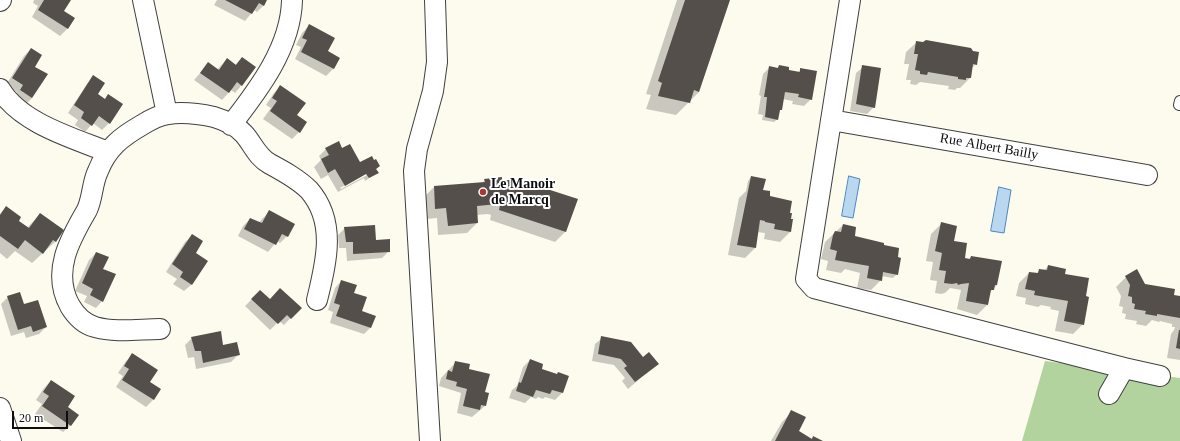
<!DOCTYPE html>
<html>
<head>
<meta charset="utf-8">
<style>
  body { margin:0 }
  #map { position:relative; width:1180px; height:441px; overflow:hidden; background:#fdfbee; font-family:Georgia,serif }
  canvas { display:block }
  .scale { position:absolute; left:12px; top:411px; width:56px; height:18px; box-sizing:border-box; border:2px solid #0d0d0d; border-top:0; padding-left:5px; font-size:12px; line-height:14px; white-space:nowrap; color:#0d0d0d; -webkit-text-stroke:3px #fff; paint-order:stroke }
</style>
</head>
<body>
<div id="map">
<canvas width="1180" height="441"></canvas>
<div class="scale">20 m</div>
</div>
<script>
const ctx = document.querySelector('canvas').getContext('2d');
ctx.lineJoin = 'round';
function fillPath(path, color) { ctx.fillStyle = color; ctx.fill(path, 'evenodd'); }
function stroke(path, color, width, dash) { ctx.strokeStyle = color; ctx.lineWidth = width; ctx.lineCap = dash ? 'butt' : 'round'; ctx.setLineDash(dash || []); ctx.stroke(path); }
function drawText(font, color, halo, rows, align = 'center') {
  ctx.font = font + ' Georgia,serif'; ctx.lineWidth = 4; ctx.setLineDash([]); ctx.textBaseline = 'middle'; ctx.strokeStyle = halo; ctx.fillStyle = color; for (const [text, x, y, turn = 0] of rows) {
    ctx.save(); ctx.translate(x, y); ctx.rotate((+turn || 0) * Math.PI / 180); ctx.textAlign = isNaN(turn) ? turn : align; if (halo) ctx.strokeText(text, 0, 0); ctx.fillText(text, 0, 0); ctx.restore();
  }
}
fillPath(new Path2D(`
  M1045 361 1180 378V441H1022Z`), '#b2d39d');
const water = new Path2D(`
  M849 176 860 179 853 218 842 216Z
  M999 187 1011 190 1004 233 991 231Z`);
fillPath(water, '#b9d8ef');
stroke(water, '#4888be', 1);
fillPath(new Path2D(`
  M34 0H70L62 11 74 18 67 29 60 36 32 17 38 6 33 3Z
  M217 0H266L264 5 257 12 254 10 245 21 214 5Z
  M677 0H729L699 92 676 115 646 109 651 95 646 94Z
  M309 26 327 52 339 58 333 69 326 76 295 59 301 47 296 45 302 33Z
  M917 42 976 64 971 69 970 78 960 88H957L955 90 948 89 949 86 920 82 916 85 910 84 911 80H906L909 64H904L906 52Z
  M31 49 34 67 46 75 32 98 25 105 14 98 17 92 6 85 24 56Z
  M242 58 254 67 241 86 235 93 231 90 222 100 194 80 208 64 217 70 227 59 235 65Z
  M779 66 788 71 798 72 801 69 811 99 804 106 792 104 793 101 782 99 778 119 774 122 762 120 763 115 758 114 761 96 759 95 763 74 770 67 777 69Z
  M863 67 874 107 867 114 850 111 856 73Z
  M94 77 96 94 104 100 108 96 109 123 102 130 93 123 85 132 75 125 78 120 68 113 87 84Z
  M281 86 296 115 299 132 292 139 263 119 271 108 266 105 274 93Z
  M326 149H342L360 164 379 166 376 169 378 172 365 181 364 178 338 192 328 175 321 179 314 167 321 160 319 156ZM373 170V172L341 189 340 188Z
  M751 177 768 197 789 213 790 232 780 242 764 239 765 233 757 232 755 248 745 258 728 255 739 198 746 191 748 181Z
  M510 178 576 200 565 232 555 242 490 220 491 215 488 214 476 215 477 223 467 233 438 235 437 218 426 219 424 197 434 187 482 183 485 180 507 181Z
  M6 207 17 221 27 228 40 214 63 230 55 242 32 263 15 251 7 259 0 253V214Z
  M269 212 287 236 280 243 277 241 268 252 238 236 243 226 250 219 259 223 262 219Z
  M941 224 952 237 963 259 968 260 971 257 997 285 989 293 987 305 977 315 957 309 961 290 950 288 945 293 941 294 935 293 937 281 930 280 933 262 926 261 931 234Z
  M843 225 854 237 883 246 897 274 893 278 881 276V280L871 290 857 288 860 273 845 269 841 273 826 270 828 261 821 259 825 242Z
  M345 228 375 241 389 251 382 258 347 261 346 248H339L338 235Z
  M192 236 194 253 207 261 191 285 184 291 173 284 177 279 166 272 185 242Z
  M96 253 102 269V301L96 308 84 302 87 296 75 291 89 260Z
  M1048 266 1064 274 1084 299 1083 324 1073 334 1055 331 1059 311 1050 309 1051 307 1041 305 1038 307 1025 304 1026 298 1016 296 1019 283 1029 273 1036 274 1040 270 1044 271Z
  M1126 277 1173 296 1180 297V360L1167 358 1171 334 1174 330 1175 327H1172V324L1160 321 1159 322 1152 320 1146 326 1136 324 1137 321 1125 319 1126 314 1122 313 1123 307 1119 306 1121 296 1116 287Z
  M341 281 353 293 361 312 371 327 364 334 330 323 333 312 328 310 335 288Z
  M260 291 270 300 300 308 284 325 279 321 270 330 245 306Z
  M8 297 23 305 46 327 39 334 26 338 24 332 11 336 1 304Z
  M192 338 223 346 238 355 231 362 196 369 194 357 188 358 185 345Z
  M602 338 643 358 657 364 628 389 622 381 625 378 614 365 592 361 595 344Z
  M133 355 148 382 159 390 153 400 146 407 116 387 123 376 118 373 126 361Z
  M530 360 540 369 556 375 567 377 562 393 555 400 545 397 543 399 538 397 536 399 531 397 525 403 509 398 512 390 517 386 523 367Z
  M456 362 468 369 484 393 488 394 485 406 472 417 457 413 461 393 439 386 441 378Z
  M51 381 66 407 78 415 70 426 63 432 35 414 42 404 36 400 44 388Z
  M792 412 797 432 811 439 814 437 821 441H771L782 422Z`), '#0003');
fillPath(new Path2D(`
  M44 0H71L64 11 75 18 68 29 38 10Z
  M225 0H267L264 6 259 3 252 14Z
  M685 0H730L699 92 694 90 690 103 658 96 662 83 658 81Z
  M309 24 335 38 328 51 340 58 334 69 301 52 307 40 302 38Z
  M926 40 971 48 973 51 979 52 977 65 973 64 971 78H966V80L958 79V77L928 72 927 75 920 74V71L915 70 918 54H914L916 41 923 42Z
  M31 48 42 55 35 67 48 74 32 98 20 90 23 85 12 78Z
  M242 57 256 67 242 86 237 82 229 93 200 73 208 62 219 70 227 58 236 65Z
  M779 65 789 67V70L800 72V68L817 71 812 100 798 97 799 94 785 92 782 110H780L778 120 765 117 767 97H764L769 66 778 68Z
  M862 65 881 68 875 108 856 104Z
  M93 75 105 83 98 94 105 99 108 94 123 104 110 124 99 116 92 126 81 118 84 112 74 105Z
  M280 85 306 103 297 115 307 122 300 133 270 111 277 101 272 98Z
  M339 141 342 148 350 144 360 162 372 156 374 160 376 159 380 166 376 169 379 173 369 178 366 174 345 186 335 169 328 173 321 159 329 155 325 148Z
  M751 176 766 179 763 190 770 191V196L792 201 790 213H792L791 219H793L791 232 774 229 775 224 765 222V221L760 220 756 248 737 245Z
  M502 177V180H509L510 177 578 199 566 232 499 210 500 205 498 204 477 206 478 223 448 226 446 208 435 209 434 186 485 182 484 179Z
  M6 206 21 217 19 221 29 228 40 213 64 230 56 242 53 240 43 254 25 240 18 249 0 236V215Z
  M269 210 295 224 288 237 282 234 276 245 244 229 250 218 262 223Z
  M941 222 957 226 954 241 967 243 965 258 970 259 971 256 1002 261 997 285H995L994 290H991L988 305 966 301 969 283 961 284 958 285 957 283 952 284 944 283 946 271 939 270 942 253 935 251Z
  M843 224 856 227 855 236 884 243V245L899 248 898 257 901 258 898 275 883 272 882 281 867 278 869 266 835 260 837 251 830 249 833 235 835 231 841 232Z
  M375 225 376 240 390 239V252L353 254V242H346L344 227Z
  M192 234 203 241 196 253 208 261 192 285 180 277 183 272 172 264Z
  M96 252 109 257 103 269 116 274 103 302 90 295 93 289 82 283Z
  M1048 265 1066 269 1065 274 1089 278 1086 296 1089 297 1084 325 1064 321 1068 301 1034 295 1035 291 1025 289 1029 272 1038 273 1039 269 1047 270Z
  M1137 269 1145 284 1175 289 1174 295 1180 296V318L1157 314V316L1145 314 1146 311 1134 309 1135 304 1132 303V297L1128 296 1130 285 1125 276Z
  M341 280 357 285 354 293 367 297 362 311 376 316 371 328 336 316 340 305 334 303Z
  M280 288 302 308 291 319 287 315 278 324 251 299 260 290 270 299Z
  M20 292 24 304 38 300 47 327 33 332 31 326 18 330 7 296Z
  M1179 330H1180V349L1176 348Z
  M221 331 223 345 237 342 240 355 203 363 201 351H195L191 337Z
  M601 336 631 342 643 357 649 352 659 364 635 382 624 368 627 366 621 359 598 354Z
  M132 353 158 370 150 382 161 389 154 400 122 380 129 369 124 366Z
  M530 359 543 364 542 369 557 374 558 372 569 376 563 393 552 390 550 394 536 390 533 397 516 391 519 382 521 383Z
  M455 361 470 364 469 369 490 374 485 392 489 393 486 406 481 405 480 410 463 406 467 389 456 386 457 382 446 379 448 370 452 372Z
  M51 380 75 396 68 407 79 415 71 426 42 406 49 396 43 392Z
  M791 410 806 417 799 431 812 439 813 436 823 441H775Z`), '#544f4a');
const service = new Path2D(`
  M1179 105 1180 101`);
const minor = new Path2D(`
  M143 0 167 114
  M850 0 806 279 814 288 1124 368
  M0 1 1 0
  M0 89C20 123 73 138 108 152
  M831 120 1147 175
  M231 125C259 89 291 47 292 0
  M160 329C140 329 116 333 95 327 84 324 76 316 70 306 51 272 70 239 87 210 93 197 92 183 98 171 107 148 121 137 142 125 150 120 159 115 168 114 182 112 200 114 214 117 224 120 237 126 244 134 253 144 257 157 270 164 283 171 298 179 309 190 337 222 326 263 317 300
  M1109 394 1124 368 1160 376
  M0 408 11 441
  M430 441 414 171 417 149 433 91 437 62 435 0`);
stroke(service, '#404040', 12);
stroke(minor, '#404040', 22);
stroke(service, '#fff', 10);
stroke(minor, '#fff', 20);
for (const [x, y, r, color] of [
  [483,192,4,"#ad3534"]
]) { const dot = new Path2D(); dot.arc(x, y, r, 0, 2 * Math.PI); ctx.fillStyle = color; ctx.fill(dot); stroke(dot, '#fff', 1.5); }
drawText('14px', '#0d0d0d', '#fff', [
  ["Rue Albert Bailly",989,147,10]
]);
drawText('bold 14px', '#0d0d0d', '#fff', [
  ["Le Manoir",491,184],
  ["de Marcq",491,200]
], 'left');
</script>
</body>
</html>
